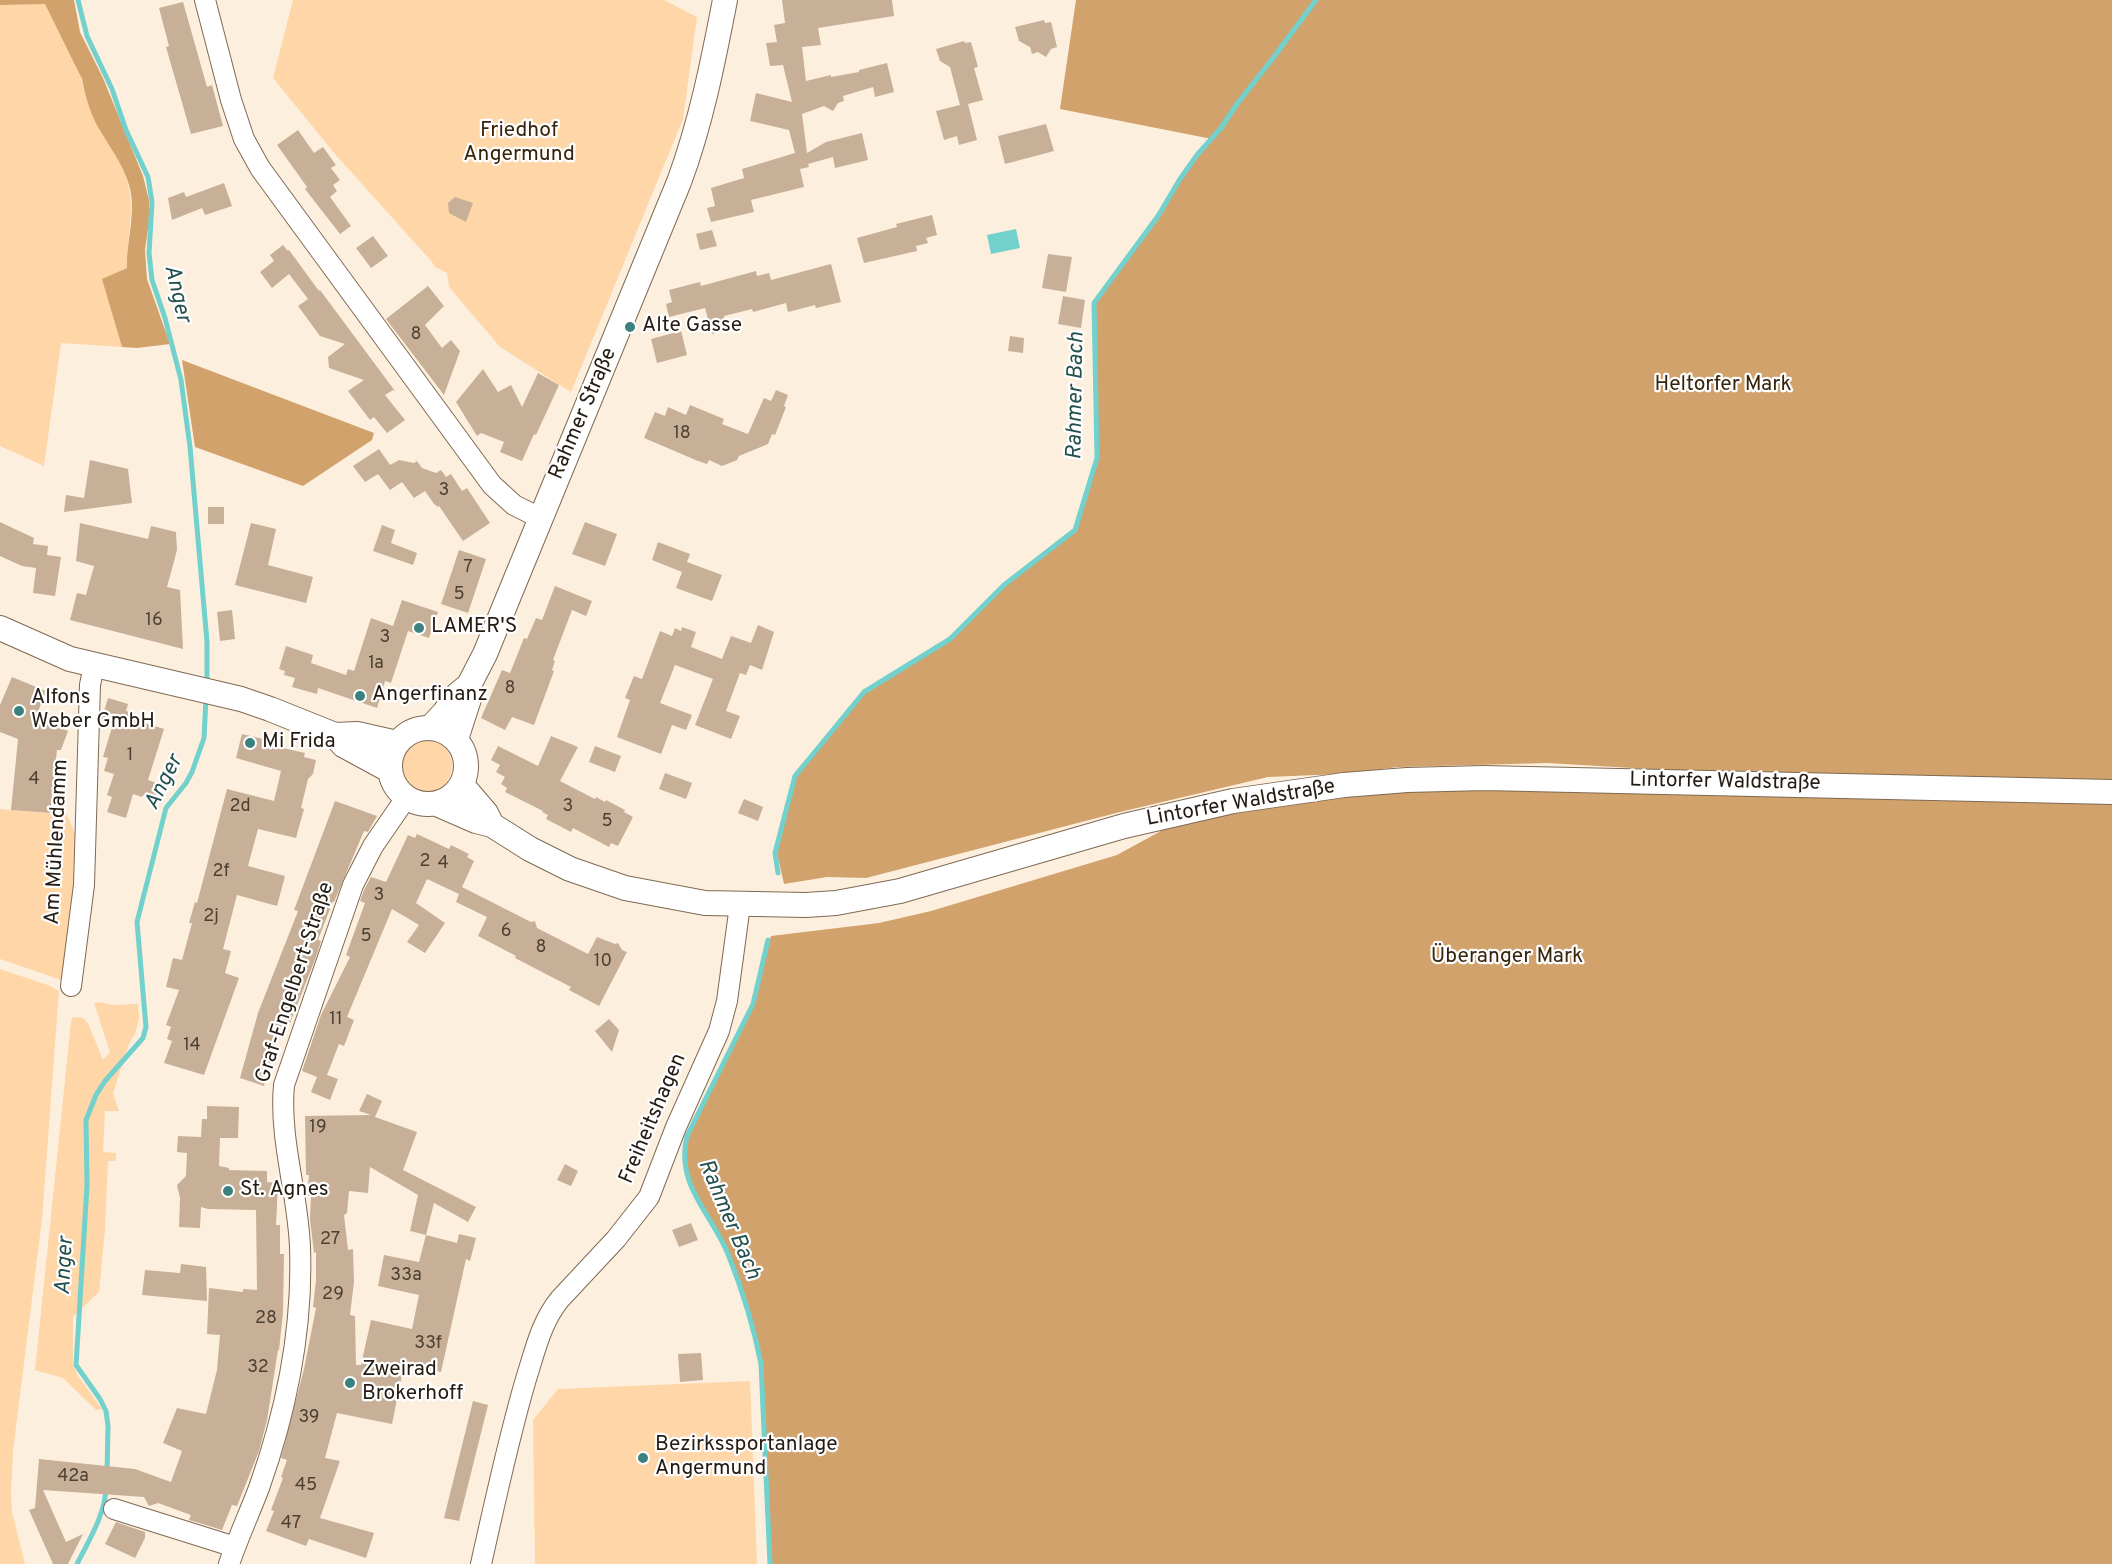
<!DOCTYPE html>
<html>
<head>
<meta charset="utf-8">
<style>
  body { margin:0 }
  canvas { display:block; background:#fdefde }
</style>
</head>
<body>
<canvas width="2112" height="1564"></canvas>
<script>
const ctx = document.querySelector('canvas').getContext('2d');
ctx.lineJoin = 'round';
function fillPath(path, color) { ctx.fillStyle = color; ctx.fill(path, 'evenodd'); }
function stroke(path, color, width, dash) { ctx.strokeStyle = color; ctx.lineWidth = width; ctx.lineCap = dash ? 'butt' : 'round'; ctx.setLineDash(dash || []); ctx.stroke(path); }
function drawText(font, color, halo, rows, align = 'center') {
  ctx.font = font + ' Overpass,sans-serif'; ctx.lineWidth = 4.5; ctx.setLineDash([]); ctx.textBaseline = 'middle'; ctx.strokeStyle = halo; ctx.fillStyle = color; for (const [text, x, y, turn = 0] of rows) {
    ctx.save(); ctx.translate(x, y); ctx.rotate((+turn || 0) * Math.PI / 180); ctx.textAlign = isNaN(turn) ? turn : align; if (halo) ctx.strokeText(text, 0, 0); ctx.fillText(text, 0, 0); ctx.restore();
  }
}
fillPath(new Path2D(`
  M293 0H664L697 17 683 119 571 392 500 347 449 287 447 273 435 267 432 262 335 154 273 78Z
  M45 3C58 32 79 60 84 91L124 172C138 206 126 234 127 268L103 279 122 347 61 343 44 466 0 446V5Z
  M400 766a26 26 0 1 1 52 0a26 26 0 1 1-52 0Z
  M0 809 67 815 80 845 64 981 0 959Z
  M0 969 48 985 59 991 42 1219 13 1451 11 1493 12 1512 25 1564H0Z
  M99 1002 113 1005 138 1004 139 1019 135 1034 129 1044 113 1093 119 1111H105L103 1152 116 1153V1161H108L105 1229 99 1292 73 1317V1364L78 1376 102 1409 96 1410 63 1378 35 1370 71 1022 73 1017 83 1018 88 1023 103 1060 110 1052 94 1003Z
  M750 1381 757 1564H535L533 1420 558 1389Z`), '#ffd6a7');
fillPath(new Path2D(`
  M0 0H74L80 32 103 78 143 176 149 200V221L145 250 147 279 170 344 137 348 122 347 102 279 127 268C126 241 137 212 129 185 123 164 109 146 98 127 90 113 85 95 82 79L45 4 0 5Z
  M1076 0H2112V781L1749 775 1548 763 1398 767 1340 774 1268 777 1120 812 866 878 827 877 784 884 777 853 796 777 865 693 951 640 1005 585 1076 531 1098 458 1096 303 1160 217 1181 180 1212 139 1060 109Z
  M182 360 374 433 372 440 303 486 195 447Z
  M1408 788 2112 803V1564H770L763 1364C756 1327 744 1288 729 1254 713 1215 675 1181 688 1136L753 1003 771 936 879 923 931 911 1117 855 1181 820Z`), '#d1a26b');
fillPath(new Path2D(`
  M1016 229 1020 248 991 254 987 235Z`), '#72d1cc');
stroke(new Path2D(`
  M78 0 87 36 112 89 126 130 148 177 152 202 149 253 152 280 165 318 181 380 190 447 207 642V683
  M778 873 775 853 795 776 864 692 950 639 1004 585 1075 530 1097 458 1094 303 1158 216 1180 179 1197 155 1221 128 1237 104 1273 58 1316 0
  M768 940 753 1004 687 1136C675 1184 711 1213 728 1254 742 1289 754 1328 761 1364L770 1564
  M107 1473 108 1426 106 1411 100 1399 76 1365 87 1186 86 1120 96 1095 105 1081 143 1038 146 1027 137 922 166 808 186 783 192 772 204 738 206 698
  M77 1564C89 1540 105 1515 106 1488`), '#72d1cc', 5);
fillPath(new Path2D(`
  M782 0H892L894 16 818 28 821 45 802 47 806 81 831 75V77L859 72V70L887 63 894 92 875 97 873 87 843 96 844 101 838 103 833 111 824 106 802 114 807 153 826 142 862 133 868 160 835 168 833 157 808 164 809 167 800 169 804 187 751 200 754 212 711 222 707 208 715 206 711 188 744 178 742 169 795 153 789 130 750 121 756 93 792 102 783 65 770 66 766 43 777 42 774 25 785 23Z
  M183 2 207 87 212 85 223 126 191 134 166 47 169 46 159 8Z
  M1044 20 1045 23 1051 22 1057 47 1051 49 1046 57 1038 52 1032 54 1030 47 1019 41 1015 27Z
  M964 41 965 43 971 42 978 67 974 68 983 100 968 104 977 140 959 145 957 136 944 140 936 111 960 105 950 67 940 61 936 49Z
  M1046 124 1054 151 1005 164 998 136Z
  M298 130 314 153 323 147 336 165 331 168 340 180 333 185 337 191 330 197 351 226 340 234 305 189 307 187 277 145Z
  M224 183 232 206 205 215 202 208 172 220 168 198 184 192 186 197Z
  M455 197 473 203 466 222 449 213 448 203Z
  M932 215 937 235 926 238 928 243 916 246 917 251 864 263 857 238 897 227 896 224Z
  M712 230 717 246 700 250 696 234Z
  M373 236 388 256 371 268 356 248Z
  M283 245 288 251 289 250 319 291 320 290 395 391 393 390 385 395 405 420 387 433 374 417 370 420 348 391 364 380 329 368 328 357 345 344 320 336 298 306 308 299 289 274 272 288 260 272 274 261 270 255Z
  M1048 254 1072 257 1066 292 1042 288Z
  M831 264 841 302 816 308 815 305 788 312 786 303 753 312 752 309 724 316 728 330 712 334 705 308 669 317 666 304 672 302 669 290 700 282 701 286 756 271 757 276 769 273 771 280Z
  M428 286 444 306 425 325 442 348 451 340 460 351 444 395 386 319Z
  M1063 296 1085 300 1081 328 1058 324Z
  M681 331 687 355 657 363 651 339Z
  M1010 336 1024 338 1023 353 1008 351Z
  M483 369 498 392 511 385 522 407 538 373 559 385 536 435 534 434 522 461 500 452 504 442 481 433 477 436 456 402Z
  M776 390 788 395 784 406 786 407 775 435 772 434 768 444 739 456 737 460 722 466 709 460 707 464 698 461 644 438 655 412 665 416 668 407 686 415 690 405 724 419 722 424 748 434 764 398 771 401Z
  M379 449 390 465 399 460 414 463 417 461 422 468 436 473 441 470 446 477 451 474 462 491 467 488 490 523 463 541 439 506 438 507 434 504 425 491 414 498 402 482 390 490 378 474 365 482 353 466Z
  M90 460 128 469 132 503 64 512 66 495 84 498Z
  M208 507H224V524H208Z
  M0 522 34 538 33 544 48 546 47 555 61 557 55 596 33 593 36 568 22 566 0 556Z
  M585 522 617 534 605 566 572 554Z
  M80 523 148 539 151 526 176 532 177 550 167 587 180 590 183 649 70 620 77 593 86 595 94 566 76 561Z
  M251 523 276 529 268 565 313 577 306 603 235 585Z
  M382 525 395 530 391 543 417 553 413 565 373 551Z
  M658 542 690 554 687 562 722 575 712 601 676 588 682 572 652 560Z
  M459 550 486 559 468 613 441 604Z
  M555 586 592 601 586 616 572 610 553 660 555 661 552 670 554 671 534 725 512 717 505 730 481 718 502 670 510 673 524 638 527 639 536 618 542 620Z
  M402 600 438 612 429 638 408 631 391 683 385 681 377 708 318 688 317 694 292 687 295 678 284 675 285 671 279 669 286 646 313 655 311 663 346 675 348 669 354 671 371 618 393 626Z
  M232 610 235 639 220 641 217 612Z
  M758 625 774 632 762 670 750 665 746 675 740 673 726 711 740 716 731 739 695 725 713 679 675 665 660 703 692 715 686 730 672 725 661 754 617 737 630 700 625 698 634 676 642 679 660 631 672 636 675 628 681 631 682 627 696 632 691 647 722 659 731 636 751 643Z
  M12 677 46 691 36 717 68 731 61 750H57L50 813 11 810 18 739 0 732V705Z
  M108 698 128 704 126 711 134 713 132 719 164 729 148 780 162 785 158 800 143 795 142 797 133 794 126 818 107 812 112 797 107 795 114 774 104 771 108 758 103 757 113 724 101 721Z
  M242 734 284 744 283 748 305 753 304 757 316 760 313 774 308 779 301 808 304 809 296 838 258 829 248 866 285 876 277 906 237 895 223 949 231 951 225 973 239 978 204 1075 164 1063 172 1041 167 1039 171 1027 166 1025 179 990 166 987 173 958 182 960 192 923H189L195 902 197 903 227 789 274 801 281 771 236 758Z
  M551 736 578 747 560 781 595 799 596 797 605 802 606 800 625 810 624 812 633 817 618 846 611 843 609 847 573 828 571 832 546 819 548 815 542 812 543 811 505 792 507 788 501 784 505 777 496 772 500 765 491 760 498 746 538 766Z
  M595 746 621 756 615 772 589 762Z
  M665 773 692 783 686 799 659 789Z
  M744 799 763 807 758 821 738 813Z
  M335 801 377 816 368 832 364 831 334 902 333 901 318 940 321 941 316 957 290 1023 283 1021 264 1086 240 1078 258 1013 298 911 294 910Z
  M417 834 449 849 451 845 469 854 467 857 474 861 462 887 531 922 535 921 537 928 588 954 597 937 615 944 618 943 622 950 627 952 599 1006 569 990 571 987 515 958 516 956 478 936 487 917 456 902 459 894 427 879 416 903 445 923 425 953 407 942 419 925 392 909 347 1017 354 1020 344 1046 339 1044 327 1075 338 1079 330 1100 311 1092 317 1077 302 1071 321 1015 350 957 346 955 365 903 360 901 364 890 371 877 386 882 408 835 415 838Z
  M609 1019 619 1030 612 1052 595 1031Z
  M367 1094 382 1101 375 1117 417 1132 403 1170 476 1207 468 1222 434 1203 426 1235 410 1231 418 1195 370 1167 368 1193 349 1191 347 1213 344 1215 348 1250 353 1249 354 1282 350 1315 355 1316 356 1365H361L371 1320 412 1329 419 1295 378 1286 384 1255 419 1262 426 1235 457 1243 459 1234 476 1238 470 1261 466 1259 441 1372 404 1365 392 1424 337 1413 325 1458 340 1461 320 1518 374 1533 366 1558 309 1539 306 1546 266 1531 274 1511 271 1510 283 1478 281 1477 287 1460 281 1458 304 1369 316 1308 313 1307 316 1280V1252L314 1253 310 1219 311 1196H307L309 1175H306L305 1116 371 1115 359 1111Z
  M207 1106 239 1107 238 1138H220L219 1166 229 1168V1170L267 1171V1182L278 1183 276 1225H280V1254H284L283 1313 279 1350H278L267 1420 259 1451 237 1506 232 1505 222 1530 189 1520 191 1515 158 1503 149 1506 144 1497 43 1490 66 1542 83 1534 68 1564H53L29 1510 35 1508 39 1459 135 1469 171 1482 182 1451 163 1443 177 1408 206 1414 217 1370 220 1335 207 1334 209 1288 243 1292V1289L257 1290 256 1210 208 1209 201 1207 200 1228 179 1227 180 1198 177 1185 186 1176 187 1153 177 1152 178 1136 201 1137 202 1119H207Z
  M565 1164 578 1171 571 1186 557 1180Z
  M691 1223 698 1240 679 1247 672 1230Z
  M181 1264 206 1267 207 1301 142 1295 145 1270 180 1273Z
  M701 1353 703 1380 680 1382 678 1354Z
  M473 1401 488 1405 459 1521 444 1518Z
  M116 1522 145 1532V1538L135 1558 105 1544Z`), '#c7b097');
const minor = new Path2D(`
  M205 0 231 100 244 139 260 168 492 485 514 505 540 518
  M71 986 84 885 90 685 94 665
  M114 1509 235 1547
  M229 1564C238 1538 249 1514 259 1488 286 1412 303 1328 300 1247 298 1193 279 1139 284 1085L353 885 373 846 406 798
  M481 1564C495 1502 508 1440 526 1379 535 1351 541 1322 560 1299L616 1239 649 1197 676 1127 719 1031 727 1001 740 905`);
const major = new Path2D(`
  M0 628 70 659 241 699 270 709 335 735 357 734 397 743
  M431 727 444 713 458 694 469 685 485 654 679 182C701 123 713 62 725 0
  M390 766a38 38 0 1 1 76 0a38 38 0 1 1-76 0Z
  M335 735 343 745 389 770
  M456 739 469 699V685
  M462 785 486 813 492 825
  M437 804 476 821 492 825 530 849 570 869 625 888 705 903 806 905 836 903 900 891 1124 826 1233 801 1344 785 1407 780 1484 778 2112 792`);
stroke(minor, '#7f6a52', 22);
stroke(major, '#7f6a52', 26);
stroke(minor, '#fff', 20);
stroke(major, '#fff', 24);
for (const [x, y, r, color] of [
  [630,327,6,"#3b827e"],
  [419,628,6,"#3b827e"],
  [360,696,6,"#3b827e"],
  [19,711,6,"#3b827e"],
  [250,743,6,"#3b827e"],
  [228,1191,6,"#3b827e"],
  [350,1383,6,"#3b827e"],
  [643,1458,6,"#3b827e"]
]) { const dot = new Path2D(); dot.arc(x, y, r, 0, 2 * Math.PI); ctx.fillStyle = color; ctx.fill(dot); stroke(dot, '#fefefe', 2); }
drawText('18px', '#4d4033', null, [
  ["8",416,335],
  ["18",682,434],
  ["3",444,491],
  ["7",468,568],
  ["5",459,595],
  ["16",154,621],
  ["3",385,638],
  ["1a",376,664],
  ["8",510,689],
  ["1",130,756],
  ["4",34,780],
  ["2d",240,807],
  ["3",568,807],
  ["5",607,822],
  ["2",425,862],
  ["4",443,864],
  ["2f",221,872],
  ["3",379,896],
  ["2j",211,917],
  ["6",506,932],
  ["5",366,937],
  ["8",541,948],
  ["10",603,962],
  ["11",336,1020],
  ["14",192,1046],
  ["19",318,1128],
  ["27",330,1240],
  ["33a",406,1276],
  ["29",333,1295],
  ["28",266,1319],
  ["33f",428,1344],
  ["32",258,1368],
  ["39",309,1418],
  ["42a",73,1477],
  ["45",306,1486],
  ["47",291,1524]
]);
drawText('21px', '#38240b', '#fefefe', [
  ["Friedhof",519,132],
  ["Angermund",519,156],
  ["Heltorfer Mark",1723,386],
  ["Überanger Mark",1507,958]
]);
drawText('21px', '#241b12', '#fefefe', [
  ["Alte Gasse",642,327],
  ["LAMER'S",431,628],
  ["Angerfinanz",372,696],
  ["Alfons",31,699],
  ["Weber GmbH",31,723],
  ["Mi Frida",262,743],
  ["St. Agnes",240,1191],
  ["Zweirad",362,1371],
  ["Brokerhoff",362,1395],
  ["Bezirkssportanlage",655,1446],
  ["Angermund",655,1470]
], 'left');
drawText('21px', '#241b12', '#fefefe', [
  ["Rahmer Straße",584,414,-67],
  ["Lintorfer Waldstraße",1725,783,1],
  ["Lintorfer Waldstraße",1241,804,-10],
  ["Am Mühlendamm",58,842,-87],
  ["Graf-Engelbert-Straße",296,983,-72],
  ["Freiheitshagen",654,1119,-67]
]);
drawText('italic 22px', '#234f4c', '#fefefe', [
  ["Anger",176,294,77],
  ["Rahmer Bach",1077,396,-89],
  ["Anger",165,783,-63],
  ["Rahmer Bach",728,1220,67],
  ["Anger",66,1266,-87]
]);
</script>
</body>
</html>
